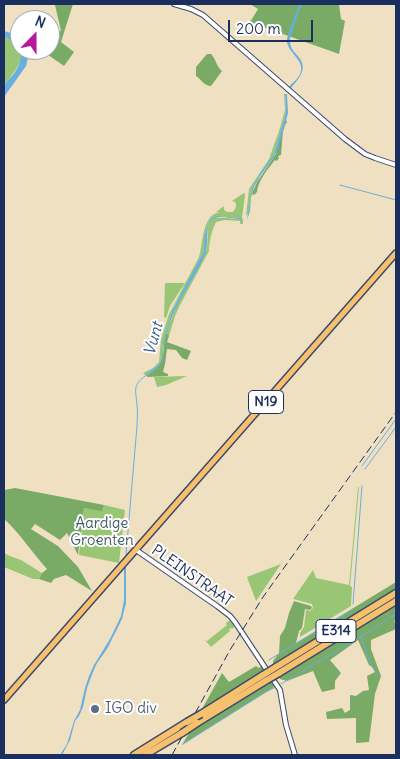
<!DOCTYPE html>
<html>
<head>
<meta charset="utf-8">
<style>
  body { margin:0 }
  #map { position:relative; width:400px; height:759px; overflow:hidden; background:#f0e0c2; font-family:Delius,sans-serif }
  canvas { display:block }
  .frame { position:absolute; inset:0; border:5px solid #1b2f5e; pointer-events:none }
  .north { position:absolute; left:10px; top:10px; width:50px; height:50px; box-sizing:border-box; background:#fff; border:1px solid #a4acbf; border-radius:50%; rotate:22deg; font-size:14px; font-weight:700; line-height:20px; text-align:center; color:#1b2f5e }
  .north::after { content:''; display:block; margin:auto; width:18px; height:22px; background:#b5179e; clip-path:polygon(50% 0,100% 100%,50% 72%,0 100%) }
  .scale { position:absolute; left:228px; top:20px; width:85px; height:22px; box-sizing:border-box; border:2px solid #1b2f5e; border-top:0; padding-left:6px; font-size:15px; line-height:18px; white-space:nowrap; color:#1b2f5e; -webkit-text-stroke:4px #fff; paint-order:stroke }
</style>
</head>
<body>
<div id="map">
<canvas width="400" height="759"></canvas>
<div class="frame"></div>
<div class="north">N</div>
<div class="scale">200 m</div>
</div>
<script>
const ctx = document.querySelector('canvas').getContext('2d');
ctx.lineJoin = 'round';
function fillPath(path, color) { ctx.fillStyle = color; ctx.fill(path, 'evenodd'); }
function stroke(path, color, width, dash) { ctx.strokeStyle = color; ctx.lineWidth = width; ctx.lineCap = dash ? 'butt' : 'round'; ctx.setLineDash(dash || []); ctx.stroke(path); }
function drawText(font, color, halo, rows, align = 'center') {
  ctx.font = font + ' Delius,sans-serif'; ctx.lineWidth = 4; ctx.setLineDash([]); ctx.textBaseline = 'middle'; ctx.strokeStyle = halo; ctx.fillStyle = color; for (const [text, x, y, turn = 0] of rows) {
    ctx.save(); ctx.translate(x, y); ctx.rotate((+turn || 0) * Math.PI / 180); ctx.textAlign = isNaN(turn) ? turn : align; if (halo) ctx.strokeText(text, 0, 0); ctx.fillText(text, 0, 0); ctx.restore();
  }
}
fillPath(new Path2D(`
  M4 36C35 52 17 67 4 86Z
  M284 94H285L286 112 274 154 260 173 252 188 248 214 246 216 249 189 269 159 280 128 285 110Z
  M244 193 245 195 242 218 217 216 212 218 210 220 205 234V249L183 291 174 306 163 341 162 357 160 363 157 366 145 375 143 373 153 368 159 362 161 339 169 314 199 257C203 245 202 217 217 213 218 213 225 213 225 214L216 212 224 206V210L227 212H233C236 208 237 206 235 202L232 201Z
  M214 218H227L243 220V224H240V221L225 220 216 222C212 230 209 241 209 251L180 305 175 316 169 336 166 333 177 305 207 250 208 228 210 222Z
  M165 283H185L170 306 166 318 164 317Z
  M186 376H187L166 385 157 387 154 377Z
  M358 487H359L350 586 352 587 351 606 300 637V633L304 627 306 610 310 611 313 608 312 604 293 599 313 570 316 578 349 585Z
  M104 505 125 510 119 563 79 555 84 508 102 510Z
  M4 553 10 556 21 560 42 573 39 579H33L4 567Z
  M281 564 256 601 247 577Z
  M230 620 234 625V627L232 629 231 628 229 629 230 631 211 647 205 640 207 641 227 625 226 623Z`), '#98c674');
fillPath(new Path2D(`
  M62 4H73L61 42 74 52 64 66 41 50H50V34L53 32 61 31 55 5Z
  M250 4H339L341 19 345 21 339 54 249 22 252 19 258 9Z
  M207 54H211C216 59 216 66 222 71L211 86C204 86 201 79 196 76V67Z
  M286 119 287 123H286L283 131 281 155 278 156 279 158 277 161 275 160C267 170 258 181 257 192L254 195 252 194 257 182 276 154Z
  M166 333 169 336 167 342 191 351 187 360 182 358 176 350 167 349 165 364 163 372 168 374V376L148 377 146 376C168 363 161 354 166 333Z
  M15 488 104 505 102 511 84 508 78 555 67 533 60 540 35 524 31 529 58 546 78 567 92 591 66 575 54 579 51 583 39 579 42 573 47 569C32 553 21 534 4 519V490Z
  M396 582V620L394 621 396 624V629L371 640V649L381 676 375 694 369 742 356 743V718L327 719 326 712C332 711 336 709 342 708L345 713 350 710V695L356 696 363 691 369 690 367 676 375 672 372 667 369 665 358 640 330 660 341 673 335 681V689L322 692 313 671 287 681 280 679 273 664V661L279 653 280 636 285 628 289 613 294 601 311 606 312 608 310 610 305 609 302 628 299 631 296 643Z
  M256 666 259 668 261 666 264 670 202 709 222 673 229 682Z
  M273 681 275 685 273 688 182 745 189 733 194 729Z`), '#7aab66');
fillPath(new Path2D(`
  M299 4H302C299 11 290 35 290 41 290 47 293 51 297 55 309 68 300 77 291 88L289 87C292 83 298 79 300 74 306 61 289 54 287 42 286 36 297 12 299 4Z
  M4 31C18 35 20 35 20 50H25L28 58 26 66 4 97C4 93 3 88 5 85 7 80 12 77 15 72 26 56 20 45 4 36Z
  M285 94H287L288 113 278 149 274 157 260 176 254 187 251 198 250 211 247 220 252 188 260 173 274 154 286 112Z
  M217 216 242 218 243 220C235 219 218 215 213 219 204 226 209 244 206 252 198 271 186 288 177 306 172 315 169 325 166 335 159 358 171 361 146 376L145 375 157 366 160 363 162 357 163 341 173 309 204 251 205 234 210 220 212 218Z
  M126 566V603L122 619 107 649 97 663 93 672 87 688 83 707 79 716 75 721 70 740 62 755H60L67 744 74 721 80 710 85 688 89 676 94 665 110 639 121 616 124 600V568Z`), '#68aede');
stroke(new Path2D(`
  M340 185 396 200
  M362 466 396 419
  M365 469 396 427
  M126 555 137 426C137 419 138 412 137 405 136 390 132 386 145 376
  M353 604 362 486
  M269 660 353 609
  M378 676C372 667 362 646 362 636L396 614
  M281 684 362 636
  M183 744 265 692 276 687`), '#68aede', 1);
const tertiary = new Path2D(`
  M174 4 191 9 203 15 345 139 365 154 375 158 396 165
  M136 550 217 606 230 616 235 622 280 690 286 725 295 755`);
const primary = new Path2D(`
  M4 700 396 253`);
const motorway = new Path2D(`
  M276 667 396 593
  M279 673 396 601
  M201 714 263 675
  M197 723 267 680
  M134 755 187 722
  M145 755 182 733`);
stroke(tertiary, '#3b4a6d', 6);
stroke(primary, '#3b4a6d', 8);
stroke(motorway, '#3b4a6d', 9);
stroke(tertiary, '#fff', 4);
stroke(primary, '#f7c06c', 5);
stroke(motorway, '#f7c06c', 6);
stroke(new Path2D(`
  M172 755 230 650 263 597 396 412`), '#1b2f5e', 1, [8, 4]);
const motorwayBridge = new Path2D(`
  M263 675 276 667
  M267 680 279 673
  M187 722 201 714
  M182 733 197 723`);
stroke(motorwayBridge, '#3b4a6d', 9, []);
stroke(motorwayBridge, '#f7c06c', 6);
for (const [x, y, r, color] of [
  [95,709,5,"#5c6f8a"]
]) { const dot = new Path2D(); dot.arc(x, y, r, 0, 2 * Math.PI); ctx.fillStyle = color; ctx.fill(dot); stroke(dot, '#fff', 2); }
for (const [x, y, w] of [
  [266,402,35],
  [336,631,40]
]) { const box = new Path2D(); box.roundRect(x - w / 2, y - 11.5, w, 23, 4); ctx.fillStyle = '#fff'; ctx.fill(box); stroke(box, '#1b2f5e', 1); }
drawText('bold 14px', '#1b2f5e', null, [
  ["N19",266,402],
  ["E314",336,631]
]);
drawText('15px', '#405c65', '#fff', [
  ["Aardige",102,524],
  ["Groenten",102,541]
]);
drawText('15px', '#1b2f5e', '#fff', [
  ["PLEINSTRAAT",192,576,35]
]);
drawText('15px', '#4e5e75', '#fff', [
  ["IGO div",105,709]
], 'left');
drawText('italic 16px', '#365b8b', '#fff', [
  ["Vunt",154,339,-75]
]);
</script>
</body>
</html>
